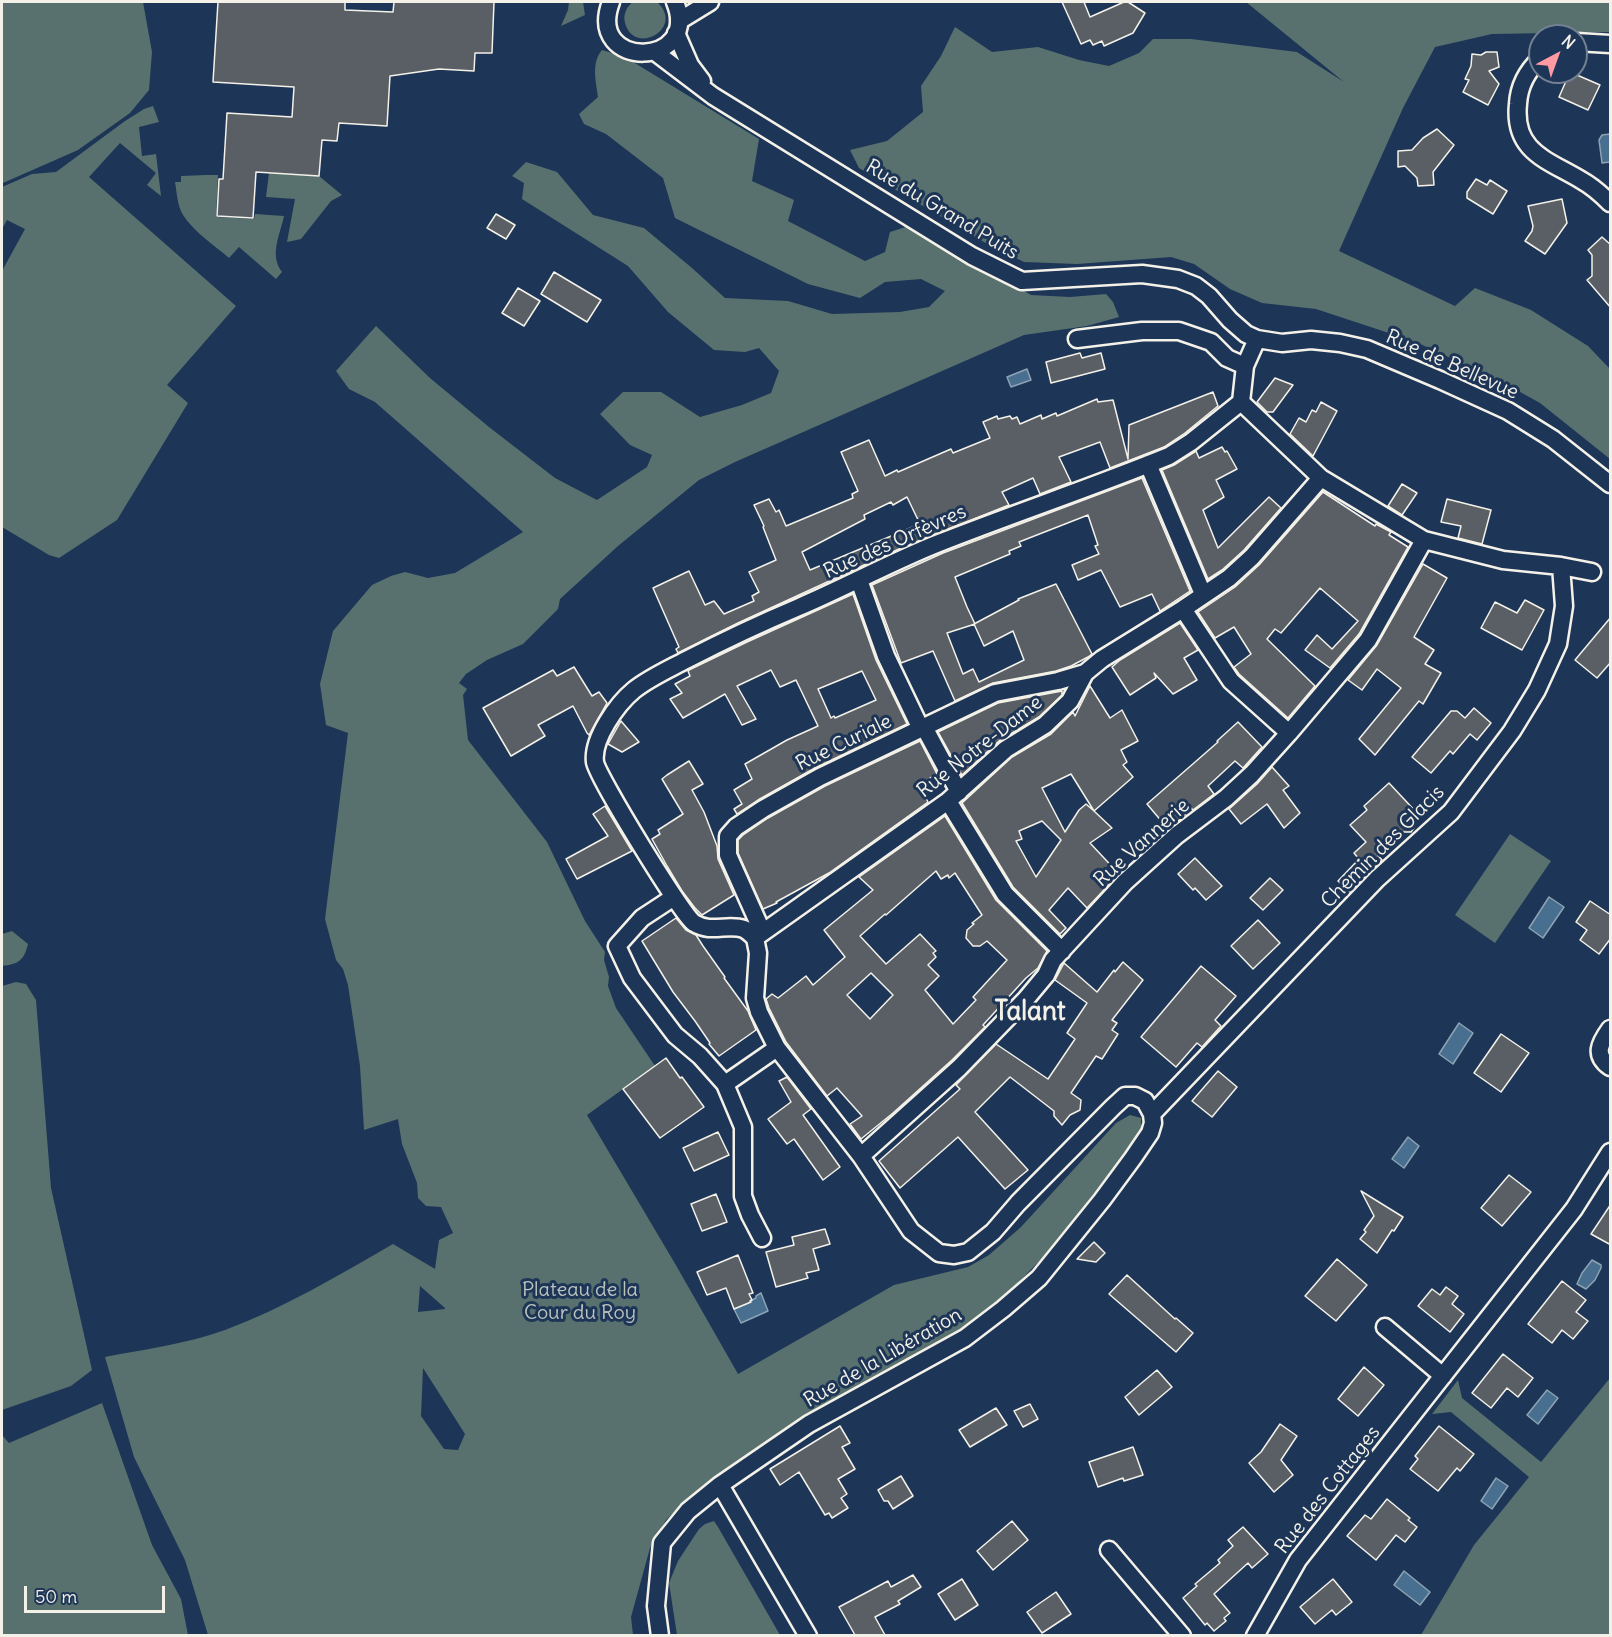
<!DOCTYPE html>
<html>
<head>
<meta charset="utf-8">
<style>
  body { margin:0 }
  #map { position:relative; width:1612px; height:1637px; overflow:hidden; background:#1d3557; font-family:Delius,sans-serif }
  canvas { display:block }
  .frame { position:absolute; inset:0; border:3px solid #f4f1e8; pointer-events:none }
  .north { position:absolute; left:1528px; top:24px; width:60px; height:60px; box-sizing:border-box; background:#1d3557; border:2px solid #738091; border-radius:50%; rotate:41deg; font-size:16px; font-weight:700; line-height:24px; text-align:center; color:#f4f1e8 }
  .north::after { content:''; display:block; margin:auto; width:21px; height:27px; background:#ff9aa2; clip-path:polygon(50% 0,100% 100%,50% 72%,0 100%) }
  .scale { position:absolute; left:24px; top:1586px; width:141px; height:27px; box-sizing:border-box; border:3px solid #f4f1e8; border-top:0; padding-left:8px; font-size:18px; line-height:21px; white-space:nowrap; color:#f4f1e8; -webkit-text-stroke:4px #1d3557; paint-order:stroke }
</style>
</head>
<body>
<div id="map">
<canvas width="1612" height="1637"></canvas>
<div class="frame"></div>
<div class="north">N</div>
<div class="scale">50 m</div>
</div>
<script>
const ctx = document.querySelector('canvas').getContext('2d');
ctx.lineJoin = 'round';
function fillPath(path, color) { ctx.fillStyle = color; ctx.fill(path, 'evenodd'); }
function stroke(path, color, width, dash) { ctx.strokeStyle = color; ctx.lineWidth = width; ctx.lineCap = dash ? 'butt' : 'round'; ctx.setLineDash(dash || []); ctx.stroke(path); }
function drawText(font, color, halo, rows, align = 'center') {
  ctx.font = font + ' Delius,sans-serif'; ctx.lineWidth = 6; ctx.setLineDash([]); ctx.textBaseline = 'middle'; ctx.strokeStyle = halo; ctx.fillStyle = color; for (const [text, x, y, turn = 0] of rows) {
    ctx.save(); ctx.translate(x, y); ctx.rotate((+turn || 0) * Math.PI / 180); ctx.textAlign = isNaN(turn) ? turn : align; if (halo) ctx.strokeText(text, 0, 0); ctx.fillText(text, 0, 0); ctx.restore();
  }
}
fillPath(new Path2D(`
  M2 2H143L152 52 149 90 130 113 78 150 3 183H2Z
  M569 2H583L585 15 561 26 568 10Z
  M633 2H657C686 28 634 57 625 23 623 15 626 7 633 2Z
  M1246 2H1610V32L1492 34 1435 47 1403 108 1339 251 1455 306 1475 288 1531 310 1588 346 1610 369V459L1540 403 1502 382 1416 342 1316 309 1262 303 1230 289 1194 264 1171 257 1077 264 1024 262 982 241 859 168 850 150 887 141 923 112 921 86 941 56 955 27 992 52 1038 47 1079 60 1109 66 1139 53 1153 39H1191L1297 52 1344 82Z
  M602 50 625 57 759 139 752 181 794 200 788 221 865 261 885 252 890 232 912 225 1031 295 1070 297 1106 294 1113 302 1119 317 1087 326 1024 335 735 462 699 480 618 546 560 599 558 609 523 644 487 660 466 674 459 683 467 689 463 695 468 740 547 842 585 921 605 952 604 960 609 977 608 986 616 1008 655 1066 587 1115 677 1267 738 1374 894 1285 968 1267 989 1255 1021 1227 1116 1123 1130 1115 1141 1118V1130L1058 1242 1002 1299 961 1330 816 1409 686 1500 666 1520 650 1548 631 1617 633 1635H208L185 1560 134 1457 105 1357C145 1349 187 1344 225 1330 284 1308 339 1275 393 1244L435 1269 439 1240 453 1233 441 1207 426 1206 418 1198 417 1183 402 1144 398 1119 364 1130 360 1066 348 985 343 969 336 960 325 919 348 733 326 725 320 684 333 631 372 585 391 576 405 572 428 578 455 573 523 532 375 402 349 389 336 371 376 326 430 378 489 427 555 478 597 500 647 467 652 455 630 445 600 414 623 392H661L700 417 742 405 771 393 779 371 759 348 745 352 714 350 668 312 628 266 522 199 524 183 512 176 526 162 557 172 593 215 644 228 692 268 725 298 788 301 832 314 900 312 929 307 945 291 921 279 885 282 860 298 808 284 675 218 663 178 606 134 584 124 579 114 598 97C596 81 591 63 602 50ZM420 1286 445 1308V1309L418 1312ZM423 1368 465 1434 458 1450 444 1449 421 1416Z
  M153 106 159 122 139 127 142 156 156 154 161 196 147 185 156 173 120 143 89 177 236 306 167 385 188 403 117 520 59 558 49 555 2 527V271L25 229 7 220 2 229V187L32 174 56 172 125 121 144 109Z
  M269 173 319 176 342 195 331 201 301 239 287 242 295 199 266 197Z
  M206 175H218L216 217 254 219 255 214 284 216C280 235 269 255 282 272L276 279 239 247 229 258C214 245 194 232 183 215 177 205 177 193 175 182H181V176Z
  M1510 834 1551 861 1495 943 1455 915Z
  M12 931 28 944C24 961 18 964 2 966V934Z
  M16 982 26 984 36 1000 51 1188 92 1370 71 1386 2 1410V986Z
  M1610 1378V1635H1421L1474 1545 1529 1477 1451 1412 1432 1414 1458 1380 1462 1398 1541 1462Z
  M102 1403 152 1545 181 1599 188 1635H2V1435L9 1443Z
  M714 1521 718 1527 780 1635H677L669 1583 678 1561 699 1529 705 1524Z`), '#58716e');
const water = new Path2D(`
  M1610 134V162L1602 163 1599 140 1602 135Z
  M1027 369 1031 380 1011 387 1007 377Z
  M1549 897 1564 907 1543 938 1529 928Z
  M1459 1023 1473 1033 1453 1064 1439 1054Z
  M1408 1137 1419 1146 1404 1168 1392 1159Z
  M1592 1260 1601 1265V1268L1595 1280 1586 1289 1577 1284 1582 1273Z
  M761 1293 768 1311 741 1323 734 1309 750 1302V1301L756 1298V1296Z
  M1547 1390 1558 1398 1538 1424 1527 1415Z
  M1496 1478 1508 1486 1492 1509 1481 1501Z
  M1404 1571 1430 1592 1420 1605 1394 1585Z`);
fillPath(water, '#486f90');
stroke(water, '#8da3b3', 1.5);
const building = new Path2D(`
  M218 2H345V10L393 12 394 2H494L492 53H475L474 71 439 69 390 76 387 126 339 123 337 141 322 140 319 176 256 172 253 218 217 216 219 179H223L227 113 292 117 294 87 213 82Z
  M1062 2H1084L1090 17 1124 2H1128L1145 13 1133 33 1104 46 1102 41 1093 45 1090 40 1081 44Z
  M1486 52H1497L1499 67 1489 71 1499 84 1488 105 1463 92 1469 80 1465 79 1471 66 1472 54 1481 55Z
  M1570 72 1600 85 1588 110 1559 97Z
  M1437 129 1454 145 1433 172 1434 185 1418 186 1417 178 1405 166 1398 167V151L1412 150 1423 138Z
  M1476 179 1487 185 1490 180 1507 191 1493 214 1467 198V192Z
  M1562 199 1567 223 1545 254 1525 241 1532 231 1533 226 1528 206Z
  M496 214 515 225 506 239 487 228Z
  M1602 237 1611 245V308L1587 280 1592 276V255L1588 250Z
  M554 272 601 300 587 322 541 294Z
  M518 288 540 301 524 326 502 313Z
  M1080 353 1082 358 1101 353 1105 369 1051 383 1046 362Z
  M1275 378 1293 385 1273 412H1267L1257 402Z
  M1213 392 1218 406 1185 433 1164 447 1110 468 1100 442 1059 457 1071 482 1040 494 1033 478 1002 492 1009 505 899 549 738 623 678 653 676 649 679 647 653 588 689 571 705 605 714 601 724 614 754 601 752 596 759 592 749 572 776 560 763 527 764 526 754 505 769 499 776 512 779 510 786 526 853 498 852 494 858 491 841 452 869 440 885 476 897 470 898 472 951 449 953 453 990 438 983 422 997 416 998 419 1010 416 1012 419 1017 417 1020 424 1041 415 1042 419 1056 413 1057 416 1097 399 1098 402 1113 400 1128 459 1129 425ZM907 497 920 524 810 570 802 552 865 519 864 515 891 502 893 505Z
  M1321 402 1337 411 1313 456 1290 434 1299 418 1306 422 1312 410 1316 412Z
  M1222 447 1225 452 1227 451 1237 469 1216 480 1224 497 1203 510 1218 548 1269 497 1281 508 1244 550 1222 570 1208 579 1162 470 1174 465 1196 451 1199 458Z
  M1142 478 1190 591 1160 611 1152 594 1120 607 1101 570 1078 580 1072 565 1099 554 1095 546 1098 545 1088 515 1019 542 1021 546 1009 551 1010 554 955 577 967 607 975 624 947 633 963 674 973 669 979 682 1024 660 1013 631 984 646 974 624 1019 600 1018 599 1056 584 1092 654 1088 657 1071 666 1056 671 993 683 955 701 933 651 901 663 872 585 943 553Z
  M1402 484 1417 493 1402 515 1388 506Z
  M1323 492 1375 526 1376 524 1391 532 1389 535 1408 547 1359 634 1330 668 1305 650 1317 635 1332 649 1358 621 1320 588 1281 633 1275 629 1267 639 1315 686 1288 718 1239 674 1234 667 1251 654 1234 627 1215 638 1198 612 1235 587 1259 565Z
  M1447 499 1491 510 1482 544 1458 538 1461 526 1441 522Z
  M1423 564 1447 578 1414 637 1434 650 1425 664 1441 673 1423 704 1419 701 1375 755 1359 739 1401 688 1377 669 1362 690 1348 680 1377 645Z
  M853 594 876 660 907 724 815 768 758 800 737 814 734 809 742 804 734 790 752 779 745 764 787 740 818 726 796 680 780 687 771 670 737 686 756 719 742 725 725 694 683 718 670 699 682 693 675 684 690 676 688 671 691 669 747 642ZM862 671 876 700 835 718 834 716 831 718 818 689Z
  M1525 600 1544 610 1522 650 1481 628 1495 602 1517 613Z
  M1611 617V662L1597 678 1575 660Z
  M1180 623 1198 650 1184 658 1197 680 1173 694 1154 673 1156 678 1130 695 1112 667 1120 660Z
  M574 667 592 696 599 692 607 703 589 735 587 733 573 706 538 725 545 736 511 756 483 708 553 670 557 676Z
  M1090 686 1110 718 1122 710 1138 741 1121 750 1127 762 1123 765 1133 777 1094 811 1112 828 1090 843 1119 874 1087 908 1068 888 1049 910 1066 928 1060 934 1013 887 962 803 1012 757 1051 734 1073 712 1075 716ZM1071 774 1094 811 1086 804 1079 810 1065 832 1042 788ZM1042 821 1061 840 1036 877 1016 841 1022 839 1019 831Z
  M1062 691V695L1039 717 999 741 962 775 938 732 998 703Z
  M1474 708 1491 723 1477 740 1470 734 1453 754 1450 751 1431 773 1412 757 1451 711H1457L1465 718Z
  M621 721 639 742 622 752 608 744Z
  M1238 722 1262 747 1243 768 1235 761 1208 786 1214 794 1193 810 1191 808 1182 818 1168 829 1147 804 1218 742 1217 741Z
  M920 741 937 774 919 785 928 802 829 873 776 902 777 903 763 909 738 853V840L743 835 768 818 825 786Z
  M689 761 703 784 692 790 704 812 717 846 718 859 734 895 702 915 695 908 682 891 667 866 652 839 660 834 658 830 683 814 662 779 667 775Z
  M1272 767 1289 786 1283 790 1300 813 1284 828 1267 804 1241 824 1229 809 1257 784Z
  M1389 783 1418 814 1414 817 1415 826 1411 832H1398L1376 853 1382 860 1350 892 1338 881 1359 859 1354 853 1366 842 1350 825 1367 810 1364 806Z
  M605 806 632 851 577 879 566 859 608 836 593 814Z
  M945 816 996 900 1047 951 1038 968 1026 978 983 1025 985 1027 952 1060 893 1113 861 1139 850 1124 862 1116 837 1088 827 1096 786 1042 769 1008 766 999 772 994 778 998 806 976 813 985 845 957 824 930 873 890 859 877ZM936 871 941 879 948 875 949 878 955 873 982 915 972 923 974 924 967 930 966 938 973 946H980L987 941 1007 960 973 997 976 1000 953 1024 925 990 939 976 928 965 936 957 933 953 936 951 920 934 886 964 860 936 885 914 886 915ZM871 973 893 995 870 1019 847 995Z
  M1195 858 1222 886 1206 900 1195 888 1193 890 1178 874Z
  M1270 878 1283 890 1263 910 1250 898Z
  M1590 901 1611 915V938L1599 954 1580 940 1587 930 1576 922Z
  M676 918 686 930 696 935 703 946 725 977 724 978 748 1011 756 1030 719 1056 709 1044 710 1043 695 1021 673 992 642 941Z
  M1258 920 1280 943 1253 969 1231 946Z
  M1123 962 1143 980 1112 1020 1117 1023 1112 1030 1118 1034 1102 1059 1096 1056 1071 1093 1081 1100 1080 1110 1070 1115 1062 1125 1054 1116V1111L1010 1077 975 1112 1028 1170 1005 1189 958 1137 900 1188 879 1161 960 1089 956 1085 996 1044 1048 1079 1075 1039 1067 1033 1087 1003 1055 980 1064 963 1097 992 1114 970 1115 972Z
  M1201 966 1236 996 1215 1020 1221 1026 1202 1047 1197 1043 1176 1067 1141 1037Z
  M1501 1034 1529 1053 1501 1092 1474 1073Z
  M666 1058 680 1078 682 1077 704 1107 660 1138 623 1089Z
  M1218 1071 1237 1087 1212 1117 1192 1101Z
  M787 1077 811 1109 803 1115 840 1167 823 1180 794 1139 787 1144 768 1119 791 1102 779 1081Z
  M718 1132 729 1155 694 1171 683 1148Z
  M1509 1175 1531 1192 1502 1226 1481 1208Z
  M1361 1191 1403 1217 1394 1231 1392 1230 1377 1253 1360 1239 1366 1232 1364 1230 1374 1216Z
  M716 1194 727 1222 702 1231 691 1204Z
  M1611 1204V1245L1591 1234Z
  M825 1229 830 1244 813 1249 819 1270 806 1273 808 1278 776 1287 766 1252 794 1245 792 1237Z
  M1094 1242 1105 1253 1096 1262 1077 1259Z
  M738 1255 753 1293 749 1294 752 1300 750 1301 751 1302 734 1309 726 1288 707 1295 697 1272Z
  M1337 1259 1367 1285 1336 1321 1305 1296Z
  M1127 1275 1175 1319 1176 1318 1193 1333 1176 1352 1109 1294Z
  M1562 1281 1586 1300 1576 1312 1588 1321 1573 1339 1562 1330 1552 1343 1528 1324Z
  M1446 1287 1458 1296 1452 1304 1464 1314 1450 1332 1418 1306 1432 1289 1440 1295Z
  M1503 1354 1533 1378 1518 1397 1507 1388 1491 1408 1472 1393Z
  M1364 1367 1384 1385 1358 1416 1338 1399Z
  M1157 1370 1172 1387 1139 1415 1125 1397Z
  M1030 1404 1038 1419 1023 1427 1014 1411Z
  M996 1408 1007 1425 970 1447 959 1430Z
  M1280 1424 1297 1436 1281 1460 1293 1475 1274 1492 1249 1463 1261 1452Z
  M840 1426 850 1443 842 1447 855 1469 838 1479 847 1494 841 1498 848 1508 832 1518 829 1513 825 1515 799 1472 780 1485 770 1469Z
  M1439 1426 1474 1454 1460 1471 1457 1468 1438 1491 1410 1469 1418 1459 1415 1456Z
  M1133 1447 1143 1475 1124 1481 1123 1478 1098 1487 1089 1462Z
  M901 1476 913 1496 893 1509 888 1501H884L878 1490Z
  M1387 1499 1410 1518 1408 1520 1417 1527 1405 1542 1396 1535 1376 1560 1347 1536 1365 1515 1371 1519Z
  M1012 1521 1028 1540 993 1570 977 1551Z
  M1243 1527 1268 1554 1252 1568 1248 1563 1214 1594 1230 1613 1224 1618 1226 1621 1214 1631 1207 1623 1205 1625 1183 1598 1197 1586 1195 1584 1220 1563 1218 1560 1233 1546 1228 1540Z
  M913 1575 921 1587 898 1601 900 1604 875 1617 885 1635H855L839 1607 888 1581 891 1587Z
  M962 1579 978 1605 955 1620 938 1594Z
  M1333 1579 1352 1602 1336 1615 1332 1610 1315 1624 1300 1607Z
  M1056 1592 1071 1614 1042 1633 1027 1612Z`);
fillPath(building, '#595f65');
stroke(building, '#f4f1e8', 1.5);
const street = new Path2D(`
  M611 2C585 71 702 68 675 2
  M679 21 710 2
  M676 33 690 65 702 81
  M1576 42 1610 44
  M655 52 713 96 972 256 1022 281 1142 274 1178 279 1196 286 1209 296 1230 320 1246 334 1257 339 1282 343 1311 340 1340 343 1367 349 1440 380 1508 411 1553 439 1610 484
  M1540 59C1526 72 1519 86 1518 104 1513 152 1548 160 1581 180 1592 186 1601 194 1610 203
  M1077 339 1142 331H1179L1211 342 1227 358 1245 366
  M1241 402 1321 478 1424 540 1503 560 1561 566 1592 572
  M1241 402 1245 366 1257 339
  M1148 464 1203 594
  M859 580 886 656 921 729
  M1183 609 1231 681 1289 733
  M924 727 959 792
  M948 801 1005 894 1062 951
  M674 897 642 918 617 946 632 978 675 1035 700 1056 725 1084 777 1048
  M762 931 728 855V836L736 827 763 809 820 777 995 693 1058 681 1085 673
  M755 938 948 801 1006 749 1045 725 1070 701 1085 673 1102 659 1183 609 1229 578 1252 557 1321 478
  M1610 1029C1600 1043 1593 1055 1610 1067
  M725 1084 743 1127V1196L750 1215 762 1238
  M1152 1114 1377 879 1451 812 1512 731 1537 690 1558 644 1564 606 1561 566
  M861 1156 959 1068 1026 999 1046 975 1053 960 1125 882 1177 835 1226 798 1252 774 1289 733 1368 640 1424 540
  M1385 1327 1443 1376
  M720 1485 808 1636
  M1109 1550 1182 1636
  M660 1636 656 1606 662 1543 688 1511 720 1485 809 1424 965 1338 1003 1309 1039 1278 1102 1200 1133 1158 1150 1133 1153 1123 1152 1114 1145 1101 1135 1096H1125L1113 1107 1018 1203 993 1232 968 1252 954 1255 939 1253 911 1231 861 1156 777 1048 759 1012 755 998 758 953 755 938C752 935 748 931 744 929 727 923 712 934 694 923 682 915 597 776 595 762 592 739 617 704 634 690 649 678 669 669 686 660 723 641 761 623 799 607 846 587 891 562 939 543 1015 513 1093 487 1169 456L1191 442 1241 402
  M1255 1636 1298 1560 1574 1209 1610 1152`);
stroke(street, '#f4f1e8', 21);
stroke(street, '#1d3557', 16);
drawText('20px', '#f4f1e8', '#1d3557', [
  ["Rue du Grand Puits",942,210,31],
  ["Rue de Bellevue",1452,365,24],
  ["Rue des Orfèvres",895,542,-24],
  ["Rue Curiale",844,743,-26],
  ["Rue Notre-Dame",980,747,-38],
  ["Rue Vannerie",1142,843,-42],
  ["Chemin des Glacis",1383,847,-45],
  ["Rue de la Libération",883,1358,-30],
  ["Rue des Cottages",1328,1490,-52]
]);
drawText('20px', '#bdc4bd', '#1d3557', [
  ["Plateau de la",580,1290],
  ["Cour du Roy",580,1313]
]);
drawText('bold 26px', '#f4f1e8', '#1d3557', [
  ["Talant",1030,1013]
]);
</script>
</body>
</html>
